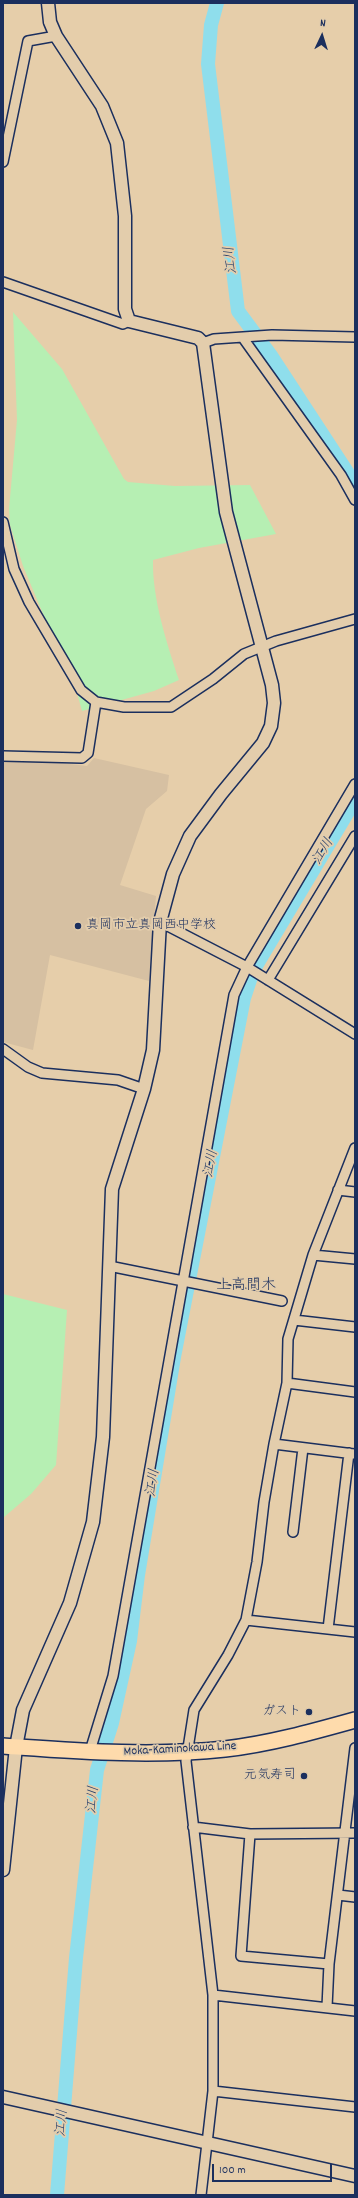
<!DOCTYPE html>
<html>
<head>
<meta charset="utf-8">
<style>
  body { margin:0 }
  #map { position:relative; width:358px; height:2198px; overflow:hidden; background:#e6ceaa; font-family:Dekko,sans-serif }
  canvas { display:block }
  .frame { position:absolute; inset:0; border:4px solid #1b2f5e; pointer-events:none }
  .north { position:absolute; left:302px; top:16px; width:40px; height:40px; -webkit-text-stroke:3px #e3cdac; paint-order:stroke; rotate:4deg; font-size:11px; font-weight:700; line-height:16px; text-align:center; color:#1b2f5e }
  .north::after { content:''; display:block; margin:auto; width:14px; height:18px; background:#1b2f5e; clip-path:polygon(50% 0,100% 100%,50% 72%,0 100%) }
  .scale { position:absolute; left:212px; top:2164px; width:120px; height:18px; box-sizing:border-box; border:2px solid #1b2f5e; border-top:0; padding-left:5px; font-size:12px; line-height:14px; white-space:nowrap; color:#1b2f5e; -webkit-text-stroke:3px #e3cdac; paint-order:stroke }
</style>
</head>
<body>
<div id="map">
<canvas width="358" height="2198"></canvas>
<div class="frame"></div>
<div class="north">N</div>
<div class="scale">100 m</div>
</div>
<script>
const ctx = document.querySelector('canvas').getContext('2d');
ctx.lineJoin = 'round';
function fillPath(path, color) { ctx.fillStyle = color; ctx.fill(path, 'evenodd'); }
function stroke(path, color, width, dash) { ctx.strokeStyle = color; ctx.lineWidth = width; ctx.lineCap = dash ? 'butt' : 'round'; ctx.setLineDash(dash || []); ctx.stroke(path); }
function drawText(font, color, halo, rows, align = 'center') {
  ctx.font = font + ' Dekko,"Klee One",sans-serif'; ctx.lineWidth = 3.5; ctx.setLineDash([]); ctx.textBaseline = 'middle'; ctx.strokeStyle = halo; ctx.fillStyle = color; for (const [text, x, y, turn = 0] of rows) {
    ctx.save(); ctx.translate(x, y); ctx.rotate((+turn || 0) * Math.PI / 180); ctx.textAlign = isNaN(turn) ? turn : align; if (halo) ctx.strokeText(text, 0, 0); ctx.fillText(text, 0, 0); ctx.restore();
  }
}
fillPath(new Path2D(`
  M94 758 169 775 167 791 146 809 120 885 156 896 149 981 50 955 33 1050 3 1042V761L36 760 87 766Z`), '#d6c0a2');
fillPath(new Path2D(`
  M13 312 62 369 124 479 128 482 175 486 250 485 276 534 199 548 153 560C152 598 167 644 179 680L154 691 82 711 74 682 41 609 23 566 10 525 9 509 17 420Z
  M3 1294 67 1310 56 1465 31 1494 3 1518Z`), '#b6efb3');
stroke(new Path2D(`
  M217 3 211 25 208 64 238 311 272 357 355 484
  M57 2195 76 1958 97 1770 112 1723 130 1641 138 1575 174 1357 244 998 253 971 355 800`), '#8fdeec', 14);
const minor = new Path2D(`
  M3 162 28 41 56 36
  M3 282 123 324 129 321
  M243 338 341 475 355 500
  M203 343 214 339 272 335 355 337
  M3 522 14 569 29 602 81 690 96 702 124 707H171L213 679 244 654 276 641 355 619
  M3 756 82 758 88 753 96 702
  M160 922 247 967 355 1034
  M268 980 355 836
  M3 1049 28 1067 42 1073 118 1080 144 1089
  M338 1190 355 1192
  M313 1255 355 1259
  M109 1266 282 1301
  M294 1320 355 1327
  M287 1383 355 1392
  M274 1444 354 1454
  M293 1532 303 1448
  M246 1620 355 1632
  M328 1629 349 1453
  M90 1751 113 1676 234 995 247 967 355 784
  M193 1827 250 1834 355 1833
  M250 1834 241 1956 329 1964
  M338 1895 355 1897
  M213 1995 355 2011
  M327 2007 329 1964 355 1748
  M213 2091 355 2107
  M201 2195 213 2091V1995L186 1761 194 1710 228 1655 246 1620 257 1562 264 1502 274 1444 287 1383 288 1339 313 1255 355 1148`);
const tertiary = new Path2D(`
  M3 1870 16 1747 23 1710 70 1603 93 1522 103 1437 112 1189 144 1089 153 1050 160 922 173 874 190 836 221 794 263 743 271 726 274 703 272 685 226 512 203 343 198 338 129 321 125 309V216L117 143 102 106 56 36 50 22 48 3
  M3 2097 355 2176`);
const primary = new Path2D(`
  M3 1746C77 1751 151 1757 225 1749 269 1744 312 1732 355 1720`);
stroke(minor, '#1b2f5e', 12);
stroke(tertiary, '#1b2f5e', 15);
stroke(primary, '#1b2f5e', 18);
stroke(minor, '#e3cdac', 9);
stroke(tertiary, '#e3cdac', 12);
stroke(primary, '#fedbac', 15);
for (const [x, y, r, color] of [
  [78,926,4,"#1b2f5e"],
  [309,1712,4,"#1b2f5e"],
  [304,1776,4,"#1b2f5e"]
]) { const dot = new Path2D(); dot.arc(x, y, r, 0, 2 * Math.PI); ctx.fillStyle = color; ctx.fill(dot); stroke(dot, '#e3cdac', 1.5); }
drawText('13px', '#1b2f5e', '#e3cdac', [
  ["真岡市立真岡西中学校",86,926,"left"],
  ["ガスト",301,1712],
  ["元気寿司",296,1776]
], 'right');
drawText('13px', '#1b2f5e', '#e3cdac', [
  ["Moka-Kaminokawa Line",180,1750,-3]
]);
drawText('italic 14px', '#27406c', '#e3cdac', [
  ["江川",232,260,-97],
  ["江川",324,852,-59],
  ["江川",212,1164,-79],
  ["江川",154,1483,-81],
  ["江川",94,1800,-84],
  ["江川",63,2123,-85]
]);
drawText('15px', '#1b2f5e', '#e3cdac', [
  ["上高間木",246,1287]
]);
</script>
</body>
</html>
